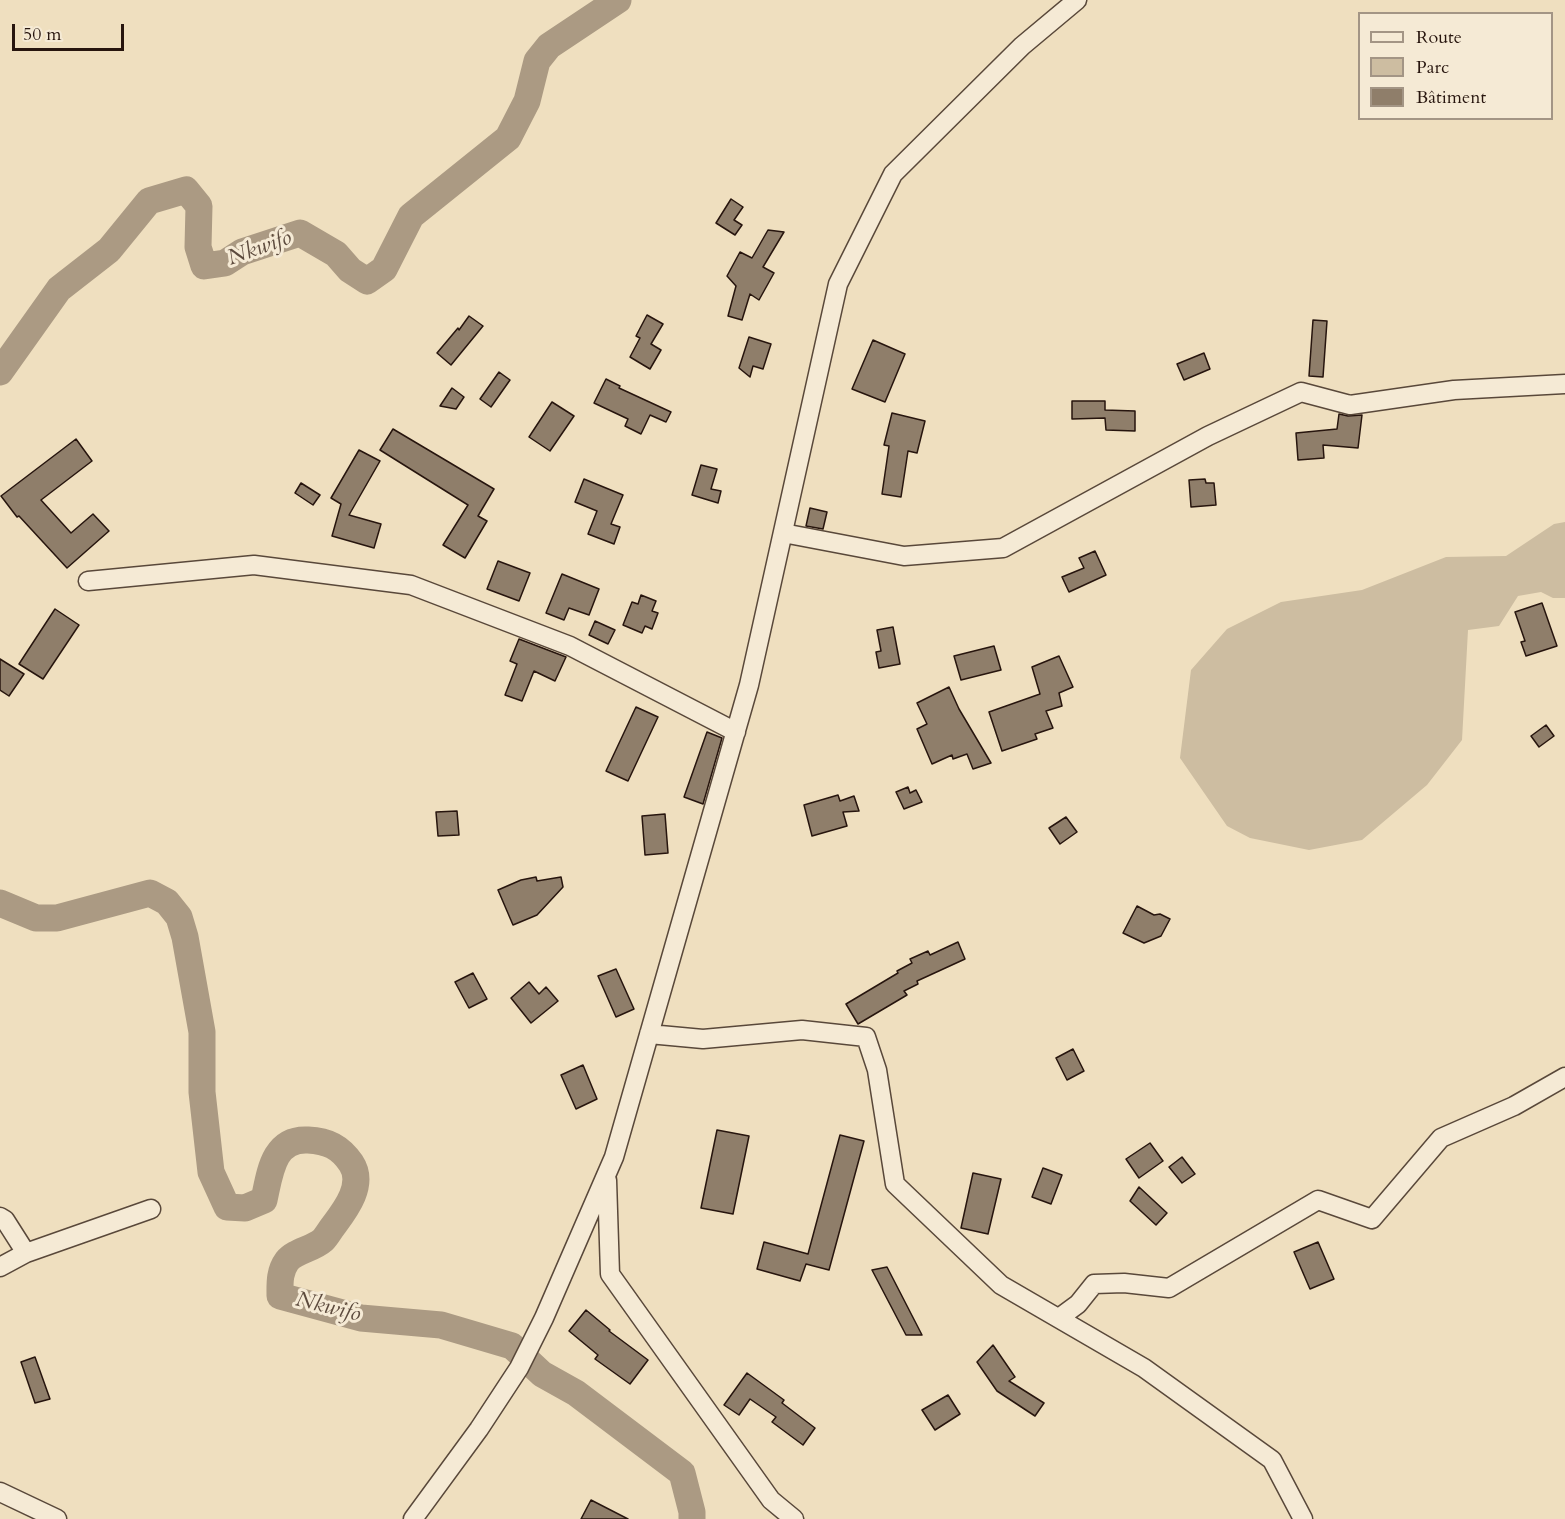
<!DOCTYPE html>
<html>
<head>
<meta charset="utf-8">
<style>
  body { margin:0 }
  #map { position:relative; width:1565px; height:1519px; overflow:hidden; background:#efdfbf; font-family:Cardo,serif }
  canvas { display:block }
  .legend { position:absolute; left:1358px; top:12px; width:195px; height:108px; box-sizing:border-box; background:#f5ead5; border:2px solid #a39585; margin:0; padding:8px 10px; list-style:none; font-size:18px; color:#27150e }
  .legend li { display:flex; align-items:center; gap:12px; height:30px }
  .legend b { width:30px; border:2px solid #a39585 }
  .scale { position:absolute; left:12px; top:24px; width:112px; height:27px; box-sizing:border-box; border:3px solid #27150e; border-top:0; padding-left:8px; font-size:18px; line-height:21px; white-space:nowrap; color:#27150e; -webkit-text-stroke:4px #f5ead5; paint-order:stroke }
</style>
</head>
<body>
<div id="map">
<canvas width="1565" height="1519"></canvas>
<ul class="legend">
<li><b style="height:8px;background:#f5ead5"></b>Route</li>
<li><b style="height:16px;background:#cdbda1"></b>Parc</li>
<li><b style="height:16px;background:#8f7e6a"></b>Bâtiment</li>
</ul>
<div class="scale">50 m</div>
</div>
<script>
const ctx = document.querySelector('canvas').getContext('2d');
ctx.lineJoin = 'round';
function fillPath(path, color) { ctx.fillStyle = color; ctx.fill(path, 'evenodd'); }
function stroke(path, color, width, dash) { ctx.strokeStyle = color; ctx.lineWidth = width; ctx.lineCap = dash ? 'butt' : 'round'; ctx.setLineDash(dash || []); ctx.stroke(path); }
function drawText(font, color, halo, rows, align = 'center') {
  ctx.font = font + ' Cardo,serif'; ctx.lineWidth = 6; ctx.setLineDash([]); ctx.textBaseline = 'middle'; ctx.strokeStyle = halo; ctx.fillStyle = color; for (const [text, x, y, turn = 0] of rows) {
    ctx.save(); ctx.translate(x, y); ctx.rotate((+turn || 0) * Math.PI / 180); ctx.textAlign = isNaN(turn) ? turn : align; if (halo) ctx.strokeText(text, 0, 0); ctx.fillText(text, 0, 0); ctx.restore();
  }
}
fillPath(new Path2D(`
  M1565 522V598H1553L1541 592 1518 596 1499 626 1468 630 1462 740 1427 785 1362 840 1309 850 1250 838 1227 826 1180 758 1191 670 1227 629 1281 602 1362 590 1446 557 1506 556 1554 524Z`), '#cdbda1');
stroke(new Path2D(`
  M0 372 59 289 109 250 149 201 186 190 199 206 198 247 204 266 225 263 242 252 300 233 336 254 350 270 367 281 384 269 411 216 508 138 527 101 537 61 549 46 618 0
  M0 903 36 918H57L150 893 167 902 179 917 185 937 202 1032V1092L211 1172 227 1207 245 1208 264 1200C270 1173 273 1138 308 1140 328 1141 340 1147 351 1163 365 1184 346 1209 334 1225 330 1230 327 1236 323 1240 313 1249 295 1251 287 1261 279 1272 280 1284 280 1296L361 1318 441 1325 512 1346 542 1374 576 1393 682 1473 692 1512V1519`), '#ab9a83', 27);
const building = new Path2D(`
  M731 199 743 207 734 220 742 225 735 235 716 223Z
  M768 230 784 232 763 267 774 273 759 300 750 294 742 320 728 316 736 286 727 276 740 252 752 258Z
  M647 315 663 324 651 344 661 350 650 369 630 357 640 338 636 336Z
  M469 316 483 326 451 365 437 353 458 328 459 330Z
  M1313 320 1327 321 1323 377 1309 376Z
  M749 337 771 344 763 369 753 366 750 377 739 368Z
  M873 340 905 354 885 402 852 389Z
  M1204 353 1210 369 1184 380 1177 364Z
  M499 372 510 380 491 407 480 399Z
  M606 379 620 386 619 388 671 412 666 422 650 415 641 434 625 426 628 419 594 403Z
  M452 388 464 397 456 409 440 406Z
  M1072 401H1105V410L1135 411V431L1106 430 1105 418 1072 419Z
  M552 402 574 416 550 451 529 437Z
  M892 413 925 421 917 453 908 451 901 497 882 494 889 446 884 445Z
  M1339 414 1348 416 1362 415 1358 448 1323 445 1324 458 1298 460 1296 433 1337 429Z
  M393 429 494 489 478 516 487 521 465 558 443 545 468 505 380 450Z
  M76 439 92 461 41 500 71 533 93 514 109 531 67 568 19 516 17 517 1 496Z
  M359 450 380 461 349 515 381 524 374 548 332 536 341 504 331 498Z
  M701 465 717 469 711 489 721 491 718 503 692 495Z
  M584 479 623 495 611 524 620 527 614 544 588 534 597 511 575 502Z
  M1205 479 1206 483H1214L1216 505 1191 507 1189 480Z
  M301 483 320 495 313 505 295 493Z
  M810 508 827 512 823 529 806 526Z
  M1095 551 1106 575 1069 592 1062 577 1084 568 1079 558Z
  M498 561 530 573 519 601 487 589Z
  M562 574 599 589 589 615 569 608 564 620 546 613Z
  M641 595 656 601 652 611 658 613 652 629 645 626 642 633 623 625 632 602 638 604Z
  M1542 603 1557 646 1526 656 1521 642 1525 641 1515 612Z
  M55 609 79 625 43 679 19 664Z
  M595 621 615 630 608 644 589 635Z
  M893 627 900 664 879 668 876 652 881 651 877 630Z
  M519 639 566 657 555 681 534 671 522 701 505 695 517 664 510 661Z
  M994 646 1001 670 961 680 954 656Z
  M1059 656 1073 687 1059 693 1062 706 1046 711 1053 728 1035 734 1037 739 1002 751 989 712 1040 694 1032 667Z
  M0 659 24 674 9 696 0 690Z
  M949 687 959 709 991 763 973 769 967 754 953 759 952 755 932 764 917 729 927 724 917 703Z
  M636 707 658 717 628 781 606 771Z
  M1546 725 1554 736 1539 747 1531 736Z
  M707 732 722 738 703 804 684 797Z
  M908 787 910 793 916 790 922 802 904 809 896 792Z
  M838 795 840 801 854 796 859 811 843 812 847 826 812 836 804 805Z
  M457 811 459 835 438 836 436 812Z
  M665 814 668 853 645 855 642 816Z
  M1066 817 1077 832 1060 844 1049 828Z
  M536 877 537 881 561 877 563 887 537 915 513 925 498 890 521 880Z
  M1137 906 1154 915 1160 914 1170 919 1161 936 1144 943 1123 933Z
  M958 942 965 959 917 981 918 984 904 991 907 995 858 1024 846 1004 898 973 897 971 912 963 910 959 928 951 930 955Z
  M616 969 634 1009 616 1017 598 976Z
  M473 973 487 999 469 1008 455 982Z
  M529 982 539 994 546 987 558 1001 531 1023 511 998Z
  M1073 1049 1084 1071 1067 1080 1056 1058Z
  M583 1065 597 1099 576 1109 561 1075Z
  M717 1130 749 1136 733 1214 701 1208Z
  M840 1135 864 1141 829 1270 806 1264 800 1281 757 1269 764 1242 808 1254Z
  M1150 1143 1163 1161 1139 1178 1126 1159Z
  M1182 1157 1195 1174 1182 1183 1169 1167Z
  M1043 1168 1062 1175 1051 1204 1032 1197Z
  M973 1173 1001 1179 988 1234 961 1228Z
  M1139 1187 1167 1213 1156 1225 1130 1201Z
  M1318 1242 1334 1279 1310 1289 1294 1252Z
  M887 1267 922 1335H906L872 1270Z
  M586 1310 610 1330 609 1331 648 1360 630 1384 595 1359 598 1355 569 1331Z
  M993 1345 1015 1377 1009 1381 1044 1403 1035 1416 997 1391 977 1362Z
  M35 1357 50 1399 35 1403 21 1362Z
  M747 1373 784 1400 782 1403 815 1428 803 1445 772 1422 776 1417 750 1399 739 1415 724 1405Z
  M948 1395 960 1414 935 1430 922 1410Z
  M591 1500 628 1519H581Z`);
fillPath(building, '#8f7e6a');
stroke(building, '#27150e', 1.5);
const street = new Path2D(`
  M783 533 904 556 1003 548 1208 436 1301 392 1350 405 1454 390 1565 384
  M88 581 254 565 411 585 570 646 736 732
  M649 1034 703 1039 802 1030 866 1037 877 1070 895 1184 1001 1285 1144 1368 1272 1460 1303 1519
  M607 1180 610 1274 771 1500 794 1519
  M0 1217 5 1220 26 1253
  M0 1267 26 1253 151 1209
  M1059 1318 1078 1304 1094 1284 1124 1283 1169 1288 1318 1200 1372 1219 1441 1138 1514 1106 1565 1077
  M0 1492 57 1519
  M413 1519 479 1429 519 1368 544 1318 614 1157 749 685 838 284 893 174 1022 46 1077 0`);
stroke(street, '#59483a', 21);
stroke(street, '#f5ead5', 18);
drawText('italic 22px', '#5c4a3d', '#f5ead5', [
  ["Nkwifo",260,249,-20],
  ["Nkwifo",328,1308,14]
]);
</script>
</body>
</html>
